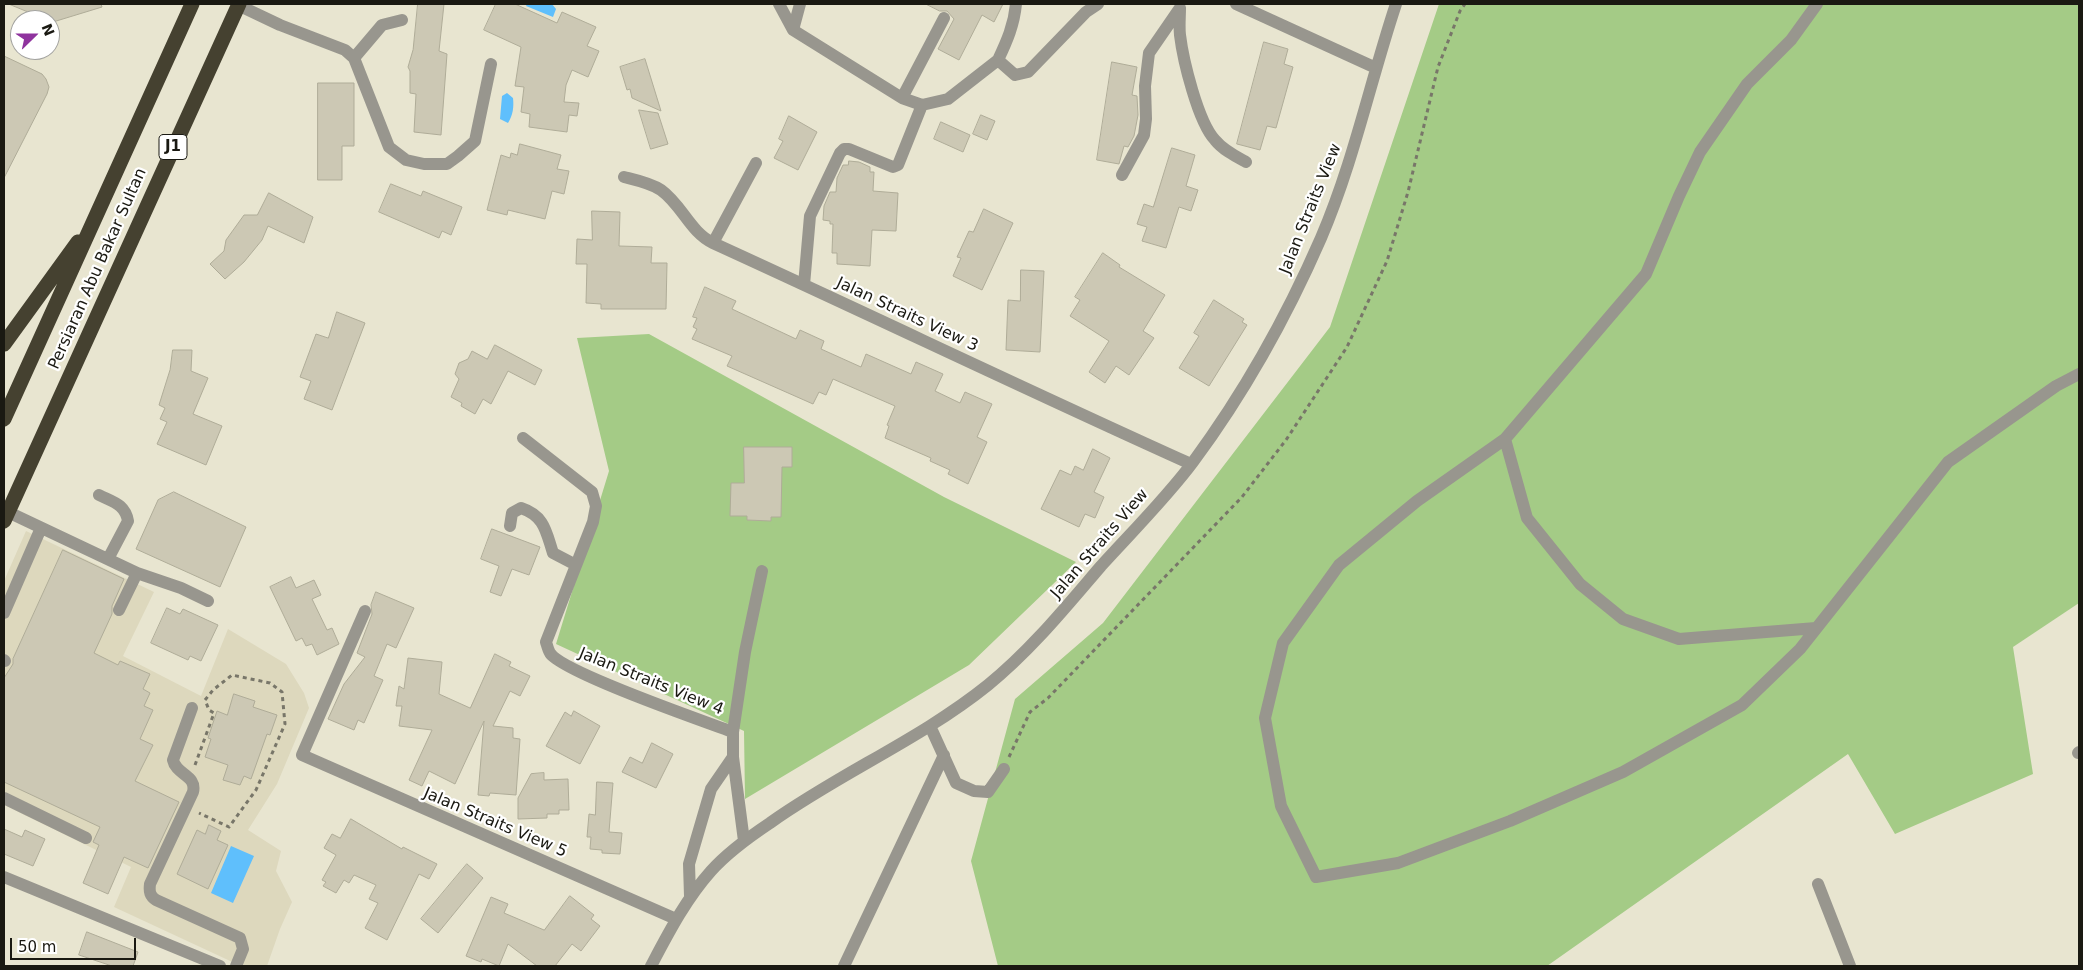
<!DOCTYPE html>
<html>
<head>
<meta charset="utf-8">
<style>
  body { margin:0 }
  #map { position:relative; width:2083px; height:970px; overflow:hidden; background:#e8e5d0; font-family:"DejaVu Sans",sans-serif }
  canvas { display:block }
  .frame { position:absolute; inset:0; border:5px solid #1a1912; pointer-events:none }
  .north { position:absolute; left:10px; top:10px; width:50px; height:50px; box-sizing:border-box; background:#fff; border:1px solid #a3a3a0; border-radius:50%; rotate:68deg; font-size:14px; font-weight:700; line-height:20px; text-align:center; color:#1a1912 }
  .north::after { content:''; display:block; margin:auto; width:18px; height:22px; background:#8f339e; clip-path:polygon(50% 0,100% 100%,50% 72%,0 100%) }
  .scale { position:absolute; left:10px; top:938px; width:126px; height:22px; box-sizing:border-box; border:2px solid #1a1912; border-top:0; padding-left:6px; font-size:15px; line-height:18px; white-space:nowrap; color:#1a1912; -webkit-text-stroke:4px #fff; paint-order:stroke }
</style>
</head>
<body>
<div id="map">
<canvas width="2083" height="970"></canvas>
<div class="frame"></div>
<div class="north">N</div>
<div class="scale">50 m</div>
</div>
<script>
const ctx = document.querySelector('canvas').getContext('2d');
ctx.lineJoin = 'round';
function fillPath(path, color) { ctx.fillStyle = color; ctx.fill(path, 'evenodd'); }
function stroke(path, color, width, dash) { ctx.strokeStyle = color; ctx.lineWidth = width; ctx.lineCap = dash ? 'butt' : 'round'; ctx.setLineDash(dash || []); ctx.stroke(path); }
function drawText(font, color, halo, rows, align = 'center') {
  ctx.font = font + ' "DejaVu Sans",sans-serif'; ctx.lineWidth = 4.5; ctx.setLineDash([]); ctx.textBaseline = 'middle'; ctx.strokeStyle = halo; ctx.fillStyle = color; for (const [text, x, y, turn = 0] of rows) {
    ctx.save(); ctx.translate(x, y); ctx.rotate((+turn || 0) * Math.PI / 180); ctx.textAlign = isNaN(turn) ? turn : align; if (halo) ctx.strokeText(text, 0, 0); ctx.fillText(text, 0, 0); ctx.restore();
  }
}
fillPath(new Path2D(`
  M26 531 154 592 123 656 201 696 228 629 286 664 304 693 309 708 277 784 248 830 281 851 276 871 292 902 280 929 267 966H241L114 907 131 867 4 805V581Z`), '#ddd8bd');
fillPath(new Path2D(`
  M1439 4H2079V603L2013 647 2033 774 1895 834 1848 754 1547 966H998L971 861 1015 699 1103 623 1330 327Z
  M649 334 944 497 1076 562 969 665 745 799 744 731 556 644 609 471 577 338Z`), '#a4cb86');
fillPath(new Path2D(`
  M527 4H552L556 9 553 17 526 6Z
  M507 93 513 98C514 107 513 115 508 123L500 119 502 96Z
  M231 846 254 856 233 903 211 893Z`), '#5fbffc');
const building = new Path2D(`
  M9 4H101L102 7 53 22Z
  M418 4H444L439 51 447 54 441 135 414 132 416 94 410 93V71L408 67 413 50Z
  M496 4H515L557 23 562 12 596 27 587 46 599 51 588 77 572 70 566 85 564 102 579 103 577 116 569 115 567 132 529 127 530 114 521 112 524 87 515 86 521 47 484 30Z
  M926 4H1003L994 22 982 15 959 60 938 49 954 19 947 11H940Z
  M1264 42 1288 49 1284 64 1293 67 1276 128 1267 126 1260 150 1237 144Z
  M4 56 42 74 46 79 49 87 47 94 4 178Z
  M645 59 661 111 632 98 630 89 627 90 620 67Z
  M1112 62 1137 67 1132 95 1137 96 1138 115 1134 136 1128 147 1124 146 1119 164 1097 160Z
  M318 83H354V146H342V180H318Z
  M639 110 658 113 668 144 651 149Z
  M981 115 995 121 987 140 973 134Z
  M789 116 817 132 798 170 774 158 783 141 779 139Z
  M941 122 970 135 963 152 934 139Z
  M520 144 561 155 557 169 569 171 564 194 552 191 545 219 508 210 507 215 487 210 501 155 510 158 511 153 517 155Z
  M1172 148 1195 155 1186 186 1198 190 1191 211 1179 207 1166 248 1142 241 1147 227 1137 224 1144 204 1153 207Z
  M849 161 859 162 870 167V172H874L873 191 898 193 896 231 872 230 870 266 837 264V253H832L833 224H830V221L823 220 824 206 830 192H836L837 178 843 165H848Z
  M391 184 421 196 423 191 462 207 451 235 442 231 439 238 379 212Z
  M269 193 313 217 304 243 268 226 262 240 244 262 225 279 210 264 224 251 226 240 244 215H257Z
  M984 209 1013 223 982 290 953 276 961 258 957 257 969 231 973 232Z
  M592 211 620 212 619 246 652 247 651 263H667L666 309H601V304L586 303 587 264H576L577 239 592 240Z
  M1103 253 1120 265 1119 267 1165 295 1143 331 1154 338 1129 375 1116 366 1105 383 1089 372 1109 341 1070 316 1080 300 1075 297Z
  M1021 270 1044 271 1040 352 1006 350 1008 300 1020 301Z
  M705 287 736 301 732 309 796 339 800 330 824 341 821 349 861 367 866 354 911 374 916 362 943 374 935 391 960 403 965 392 992 404 977 437 987 442 968 484 948 474 950 470 930 461 931 458 885 438 889 426 887 425 895 406 833 379 826 395 819 392 813 404 727 366 732 356 692 339 697 329 693 327 697 318 693 317Z
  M1214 300 1244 319 1242 322 1247 325 1209 386 1179 368 1199 336 1194 333Z
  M337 312 365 323 332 410 304 399 311 381 300 377 316 334 328 338Z
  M495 345 542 370 535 385 508 371 491 404 483 399 475 414 461 406 462 403 451 397 459 379 455 374 459 363 468 359 472 351 487 359Z
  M173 350H192L191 371 208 378 193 414 222 426 206 465 157 444 167 422 160 419 165 408 159 405 170 370Z
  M744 447H792V467H782L781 517H771V521L747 520V516H730L731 483H744Z
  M1093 449 1110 458 1094 492 1104 497 1095 518 1085 514 1079 527 1041 509 1060 470 1071 475 1075 466 1083 470Z
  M174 492 246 527 220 587 136 549 158 500Z
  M492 529 540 547 529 575 512 569 501 596 490 592 499 566 481 559Z
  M63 550 124 579 112 606V614L94 653 118 665 120 661 150 674 143 689 150 693 144 706 153 710 140 739 153 745 135 781 179 802 148 868 124 857 108 894 83 883 99 845 93 842 100 827 4 782V678L13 664V659Z
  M291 577 296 588 314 580 321 595 312 599 327 630 332 628 339 644 317 655 312 644 306 646 302 638 296 641 270 587Z
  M376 592 414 608 396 648 387 644 374 676 383 680 364 723 358 720 354 730 328 719 344 684 365 657 357 653 372 614 371 605Z
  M167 608 180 614 183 609 218 625 201 661 190 656 188 660 151 643Z
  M495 654 511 662 509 666 530 676 520 696 510 691 493 726 513 728V738L520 739 516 795 490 793 489 796 478 795 484 721 455 784 429 771 422 786 409 780 432 730 399 726 402 706H396L399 686 404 689 408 658 442 662 439 694 470 708Z
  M234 694 255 701 253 707 277 715 270 735 267 734 251 779 244 776 240 785 223 780 228 765 205 757 211 739 208 738 217 711 227 715Z
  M574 711 600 726 580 764 546 746 565 712 571 716Z
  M652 743 673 754 656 788 622 772 630 757 642 763Z
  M544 773V780L568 779 569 810H559V814H547V818L518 819V798L531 774Z
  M597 782 613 783 609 832 622 833 620 854 602 853V850L590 849 591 837H587L589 814 595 815Z
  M351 819 402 849 403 847 437 864 429 879 419 874 387 940 365 928 378 903 369 899 376 885 354 875 349 883 344 880 336 893 323 886 326 882 322 880 336 855 324 848 332 834 340 838Z
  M209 825 221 831 217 840 228 845 208 889 177 874 197 830 205 834Z
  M4 829 22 837 25 830 45 839 33 866 4 854Z
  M467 864 483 878 438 933 421 919Z
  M570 896 594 915 591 919 600 926 581 951 572 944 555 966H537L508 944 499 966 482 959 481 962 466 956 491 897 508 904 504 913 544 930Z
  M87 932 138 952 133 966H112L79 955Z`);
fillPath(building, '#ccc8b4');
stroke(building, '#afac98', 1);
stroke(new Path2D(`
  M1009 757 1030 712 1048 698 1242 497 1286 440 1347 347 1387 261 1408 192 1438 67 1460 11 1465 4
  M195 765 214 713 209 710 205 700 213 690 232 675 270 683 282 692 285 724 256 790 229 827 199 813`), '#787669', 3, [4, 4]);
stroke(new Path2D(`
  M779 4 793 30 902 98 922 105 948 99 998 60 1015 75 1028 72 1086 12 1098 4
  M1236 4 1376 68
  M1817 4 1791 40 1747 84 1700 152 1679 196 1646 274 1505 439 1417 501 1339 565 1283 643 1265 718 1281 806 1316 877 1398 863 1510 821 1623 772 1742 705 1800 649 1948 462 2056 386 2079 374
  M238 5 280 25 345 50 354 58 389 147 406 160 424 164H447L458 156 475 141 491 64
  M1180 8C1180 17 1179 26 1180 35 1183 60 1198 122 1215 140 1223 150 1235 156 1246 162
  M793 30 800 4
  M354 58 382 25 402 20
  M998 60C1007 41 1014 25 1016 4
  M902 98 944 18
  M1122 175 1144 135 1146 119 1145 86 1149 53 1180 8
  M624 177C636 180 651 183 661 190 682 205 690 232 713 243 873 316 1031 392 1191 464
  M713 243 756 163
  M804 285 810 216 840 153 844 149H849L893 167 898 165 922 105
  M523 438 592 492 596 506 593 522 546 642C547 645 548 650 550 653 562 672 703 721 733 732
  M1505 439 1527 518 1580 584 1623 619 1679 639 1816 628
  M99 495C113 502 125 504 128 521L108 559
  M8 512 137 573 181 588 208 601
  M510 526 512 513 521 508C545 516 546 532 553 553L576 565
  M119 610 137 573
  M365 611 302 755 676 919
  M4 613 41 528
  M4 660 5 661
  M192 708 173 760C176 775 197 775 193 792L150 884C149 892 150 896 156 900L240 938 243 949 236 966
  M930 726 956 783 974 791 988 792 1004 769
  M2078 753 2079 752
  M4 798 86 838
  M744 841 733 757V732L745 652 762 571
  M4 877 220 966
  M1818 884 1850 966
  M690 896 689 864 711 789 733 757
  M651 966C669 932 686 899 711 871 728 852 749 837 770 823 840 773 921 739 988 685 1031 650 1065 608 1101 566 1131 533 1167 497 1193 462 1244 393 1287 316 1321 238 1354 161 1370 82 1396 4
  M844 966 944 755`), '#98968e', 12);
stroke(new Path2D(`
  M4 344 78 242
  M4 419 192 4
  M4 521 239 4`), '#454130', 15);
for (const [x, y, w] of [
  [173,147,28]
]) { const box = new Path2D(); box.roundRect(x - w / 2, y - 12.5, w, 25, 4); ctx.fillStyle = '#fff'; ctx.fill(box); stroke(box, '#1a1912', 1); }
drawText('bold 15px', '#1a1912', null, [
  ["J1",173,147]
]);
drawText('16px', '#1a1912', '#fff', [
  ["Jalan Straits View",1311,209,-68],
  ["Persiaran Abu Bakar Sultan",98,269,-66],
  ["Jalan Straits View 3",907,315,25],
  ["Jalan Straits View",1100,544,-49],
  ["Jalan Straits View 4",651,682,22],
  ["Jalan Straits View 5",495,823,23]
]);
</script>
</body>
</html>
